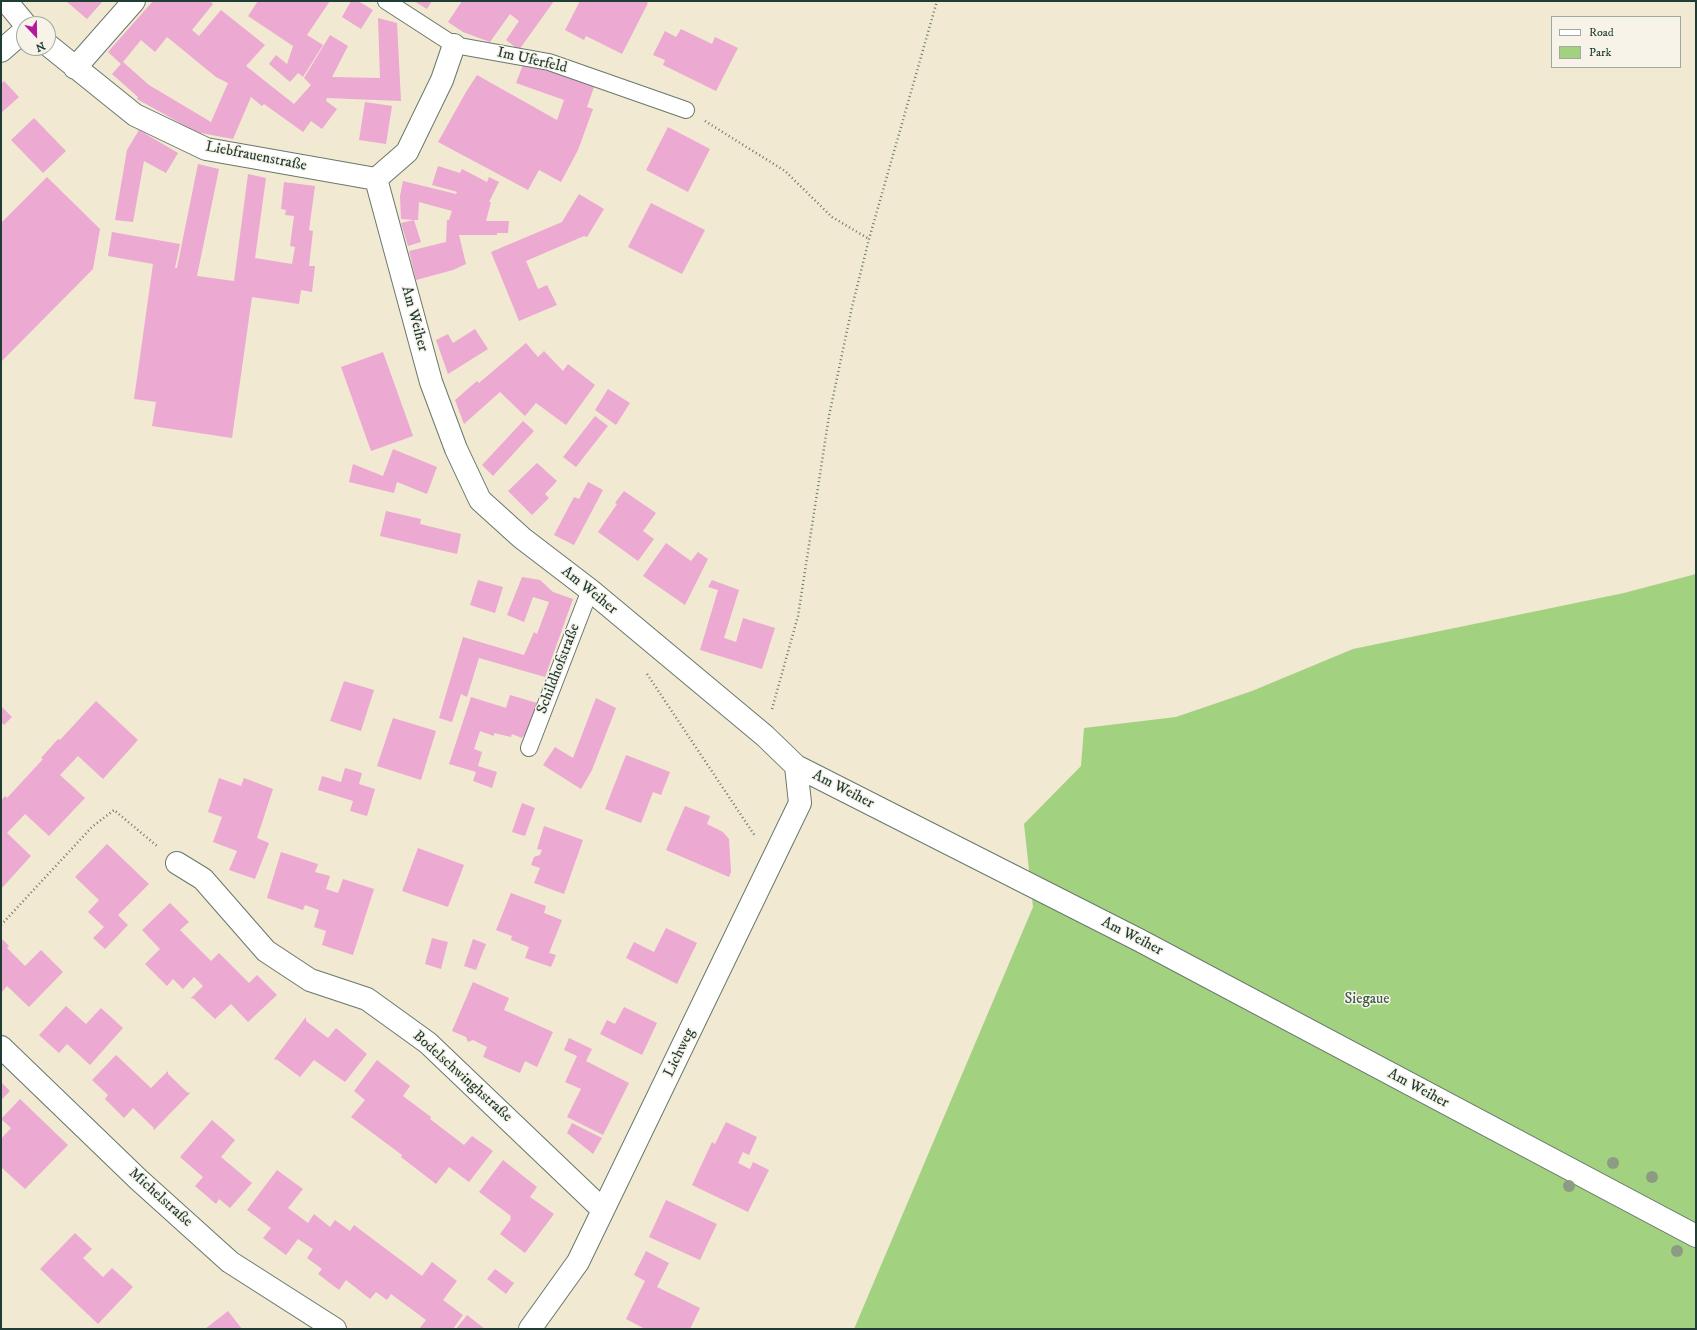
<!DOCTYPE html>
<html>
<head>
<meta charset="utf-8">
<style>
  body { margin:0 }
  #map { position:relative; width:1697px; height:1330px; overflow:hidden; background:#f1e9d2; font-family:"IM FELL DW Pica",serif }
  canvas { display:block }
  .frame { position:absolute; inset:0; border:2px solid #1f3d34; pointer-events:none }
  .legend { position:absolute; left:1551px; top:16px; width:130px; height:52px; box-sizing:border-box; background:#f7f3e8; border:1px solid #a1aaa0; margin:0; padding:5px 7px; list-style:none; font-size:12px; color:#1f3d34 }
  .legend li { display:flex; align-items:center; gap:8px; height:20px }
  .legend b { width:20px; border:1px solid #a1aaa0 }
  .north { position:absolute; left:16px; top:16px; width:40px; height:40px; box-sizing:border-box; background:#f7f3e8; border:1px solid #a1aaa0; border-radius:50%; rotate:158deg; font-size:11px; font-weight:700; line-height:16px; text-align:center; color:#1f3d34 }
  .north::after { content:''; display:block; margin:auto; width:14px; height:18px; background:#b5179e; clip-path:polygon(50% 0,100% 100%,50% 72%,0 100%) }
</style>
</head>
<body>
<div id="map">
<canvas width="1697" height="1330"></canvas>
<div class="frame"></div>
<ul class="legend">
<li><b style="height:5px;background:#fff"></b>Road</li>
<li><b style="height:11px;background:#a2d180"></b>Park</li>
</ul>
<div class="north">N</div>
</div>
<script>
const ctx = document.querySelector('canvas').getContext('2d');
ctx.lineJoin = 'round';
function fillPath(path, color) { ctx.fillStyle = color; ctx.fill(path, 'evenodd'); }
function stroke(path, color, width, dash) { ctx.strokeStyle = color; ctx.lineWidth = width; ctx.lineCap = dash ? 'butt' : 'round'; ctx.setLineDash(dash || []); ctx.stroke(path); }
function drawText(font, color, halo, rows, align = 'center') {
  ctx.font = font + ' "IM FELL DW Pica",serif'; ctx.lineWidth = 3; ctx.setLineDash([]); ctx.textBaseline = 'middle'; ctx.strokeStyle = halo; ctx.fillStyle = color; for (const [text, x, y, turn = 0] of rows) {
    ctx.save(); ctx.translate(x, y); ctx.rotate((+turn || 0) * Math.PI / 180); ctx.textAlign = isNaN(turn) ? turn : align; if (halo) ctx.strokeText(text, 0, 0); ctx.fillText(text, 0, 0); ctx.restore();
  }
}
fillPath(new Path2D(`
  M1696 574V1329H854L1033 907 1024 824 1081 766 1084 728 1176 717 1252 691 1353 649 1624 593Z`), '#a2d180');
fillPath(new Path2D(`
  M66 1H103L87 19Z
  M153 1H210L213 4 192 30 199 36 221 10 265 45 246 66 294 104 311 85 304 78 330 35 348 46 332 77 380 78 378 18 397 23 401 101 327 98 326 101 337 109 322 129 311 121 303 132 264 104 262 106 251 97 233 139 196 132 137 99 138 97 112 74 121 64 108 52ZM167 37 216 77 228 83 211 122 149 85 123 62 141 40 155 52Z
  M258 1H330L307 35 323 45 303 77 298 73 290 82 269 64 276 55 287 64 293 46 248 16Z
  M351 1H358L373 10 361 29 342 17Z
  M414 1H432L427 9Z
  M462 1H554L519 50 506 40 519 21 510 14 490 42 463 32 448 22Z
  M580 1H645L648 3 622 54 586 36 584 40 565 30Z
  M681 29 712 44 715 37 738 48 716 91 663 65 665 60 653 55 665 31 676 37Z
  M524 62 594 87 587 107 593 109 578 150 561 182 539 170 528 190 438 142 466 92 477 75 557 120 564 100 516 83Z
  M4 81 19 97 1 113V84Z
  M365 102 392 106 386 144 359 140Z
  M34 118 66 151 43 173 11 140Z
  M668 127 710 149 688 192 646 170Z
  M139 130 178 153 166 173 144 161 133 222 115 220 127 150Z
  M198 164 219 169 197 276 234 281 248 174 266 178 255 258 292 264 295 247 290 246 294 216 285 215 286 210 281 209 284 182 315 186 309 230 313 231 309 266H315L312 292 301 290 299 304 252 297 232 438 152 426 156 402 134 399 153 264 108 256 112 232 180 244 175 268H177Z
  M438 166 460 173 462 169 487 182 489 177 499 182 489 202H491L486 221H509L508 233H497V235H459L466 264 453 270 416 280 409 251 446 242 447 220H449L452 211 419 202 418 220H414L421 242 408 246 401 223 414 220 401 219 400 196 403 181 456 194 457 192 454 191 432 185Z
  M47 177 100 229 93 269 1 362V223Z
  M579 194 604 209 587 237 584 236 526 261 538 289 547 285 557 305 519 321 491 252 562 222Z
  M651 203 705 230 682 274 628 247Z
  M475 329 488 349 448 374 436 340 448 334 453 343Z
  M526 343 538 357 544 351 563 371 568 364 595 385 566 425 536 403 525 416 500 392 464 424 455 400 477 381 479 383Z
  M383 352 413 436 371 451 341 367Z
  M608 389 630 403 616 425 595 410Z
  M595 416 608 426 576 467 563 457Z
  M523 421 534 431 493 476 482 465Z
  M393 449 437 467 427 494 397 482 394 493 349 482 353 464 383 476Z
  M537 463 557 481 545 494 549 498 532 515 508 491Z
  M588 482 603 490 574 545 554 535 574 497 579 499Z
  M624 491 656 513 643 531 654 539 638 561 598 532 617 504 615 503Z
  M386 511 421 519 420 524 461 534 457 554 380 536Z
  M666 543 691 561 698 552 708 559 685 605 643 576Z
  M522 577 540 580 553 592 573 599 545 677 479 658 467 697 461 694 452 722 439 718 463 637 524 655 534 632 537 634 549 602 533 597 524 622 507 615Z
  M478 580 503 587 495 613 470 605Z
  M712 580 739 590 724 638 736 642 743 618 775 628 762 669 700 650 718 590 708 587Z
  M344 681 374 690 361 731 330 721Z
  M510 695 537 703 527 737 523 736 522 738 512 734 511 737 494 733V736L480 731 474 749 482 752 478 766 497 772 492 788 473 781 476 772 449 764 471 697 506 708Z
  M596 698 616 708 592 770 581 789 543 765 555 747 573 758Z
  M96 701 138 740 103 779 78 756 60 775 85 798 49 836 25 814 7 833 31 856 1 889V801L5 796 7 798 43 759 41 758 58 739 60 740Z
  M1 706 12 717 4 725 1 722Z
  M393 718 436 731 421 780 377 766Z
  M626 755 670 772 661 795 653 792 641 823 605 809Z
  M345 768 362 773 359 784 375 789 367 816 350 811 353 801 318 790 322 776 341 782Z
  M219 778 241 786 244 778 273 789 257 838 269 843 255 879 229 870 237 851 213 842 222 817 208 812Z
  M522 803 535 808 525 836 512 832Z
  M685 806 710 816 707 824 723 832 729 839 731 872 729 877 666 850Z
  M544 826 583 840 564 894 534 883 540 868 531 865 534 857 540 855 542 850 537 849Z
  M107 844 149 884 118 915 128 925 105 949 93 938 104 927 88 912 99 900 75 877Z
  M418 848 464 865 448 907 402 891Z
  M281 852 318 864 315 872 330 876 326 889 338 893 343 879 374 889 353 955 322 945 326 931 314 927 319 910 305 905 303 910 267 898Z
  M511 893 546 906 544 913 562 920 549 953 556 955 551 967 525 958 529 947 511 940 512 936 496 930Z
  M170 903 189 922 180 930 211 961 219 953 249 983 257 975 277 995 248 1022 231 1004 215 1019 193 998 192 999 191 998 203 986 194 977 183 989 173 979 167 986 145 964 160 949 142 930Z
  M666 928 697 943 677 984 626 958 634 942 654 952Z
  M1 938 9 946 7 948 25 966 41 950 63 972 29 1007 7 986 1 993Z
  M432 938 448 942 441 969 425 964Z
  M473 939 486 944 476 970 464 966Z
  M473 982 509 998 504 1010 553 1032 537 1067 525 1061 520 1073 483 1057 487 1047 473 1040 468 1042 466 1037 452 1031Z
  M66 1006 86 1024 101 1008 123 1028 90 1065 67 1044 59 1053 39 1035Z
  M624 1007 657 1023 642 1055 600 1034 607 1020 615 1024Z
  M306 1017V1021L328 1038 336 1028 367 1054 345 1082 314 1060 300 1077 276 1059 275 1060 274 1059Z
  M569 1038 592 1049 586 1061 629 1083 603 1135 567 1117 581 1089 565 1082 577 1056 564 1050Z
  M116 1055 151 1088 168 1071V1074L188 1093 189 1092 190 1093 154 1130 153 1129 154 1128 133 1108 124 1118 105 1099 108 1095 92 1080Z
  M377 1060 410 1086 403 1096 431 1117 430 1119 464 1145 472 1136 493 1151 469 1182 449 1167 436 1184 401 1157 402 1155 351 1117 365 1100 354 1091Z
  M1 1082 10 1091 1 1100Z
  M20 1099 68 1145 25 1189 1 1167V1139L11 1128 1 1119Z
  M212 1120 235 1140 221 1157 252 1183 230 1208 219 1199 216 1204 195 1186 203 1177 180 1157Z
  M726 1122 757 1137 749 1155 743 1152 738 1163 750 1169 753 1162 769 1170 748 1212 692 1185 712 1142 715 1144Z
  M572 1123 602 1138 593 1154 567 1133Z
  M503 1160 537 1187 530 1197 554 1214 525 1253 500 1234 511 1219 510 1218 511 1216 479 1192Z
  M277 1170 303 1189 288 1208 308 1223 314 1214 330 1227 335 1220 350 1231 354 1225 422 1276 432 1262 457 1281 443 1300 463 1315 453 1329H419L426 1320 391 1294 387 1300 376 1292 370 1299 346 1280 339 1290 318 1274 322 1269 307 1258 313 1249 298 1239 286 1255 263 1238 271 1228 247 1210Z
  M666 1200 717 1224 700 1260 649 1237Z
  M75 1233 92 1249 83 1258 103 1277 112 1268 133 1287 98 1324 40 1269Z
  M646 1251 669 1263 657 1287 700 1308 690 1329H645L626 1319 645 1281 634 1275Z
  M495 1269 514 1283 506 1294 487 1279Z
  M228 1311 242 1329H205Z
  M467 1315 485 1329H456Z`), '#eca9d2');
const lane = new Path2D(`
  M386 1 454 45 549 62 686 110
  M529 748 590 590`);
const street = new Path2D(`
  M6 1 25 24
  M48 45 135 115 206 149 376 179
  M1 51 24 31
  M75 68 134 1
  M376 179 431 382 456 449 480 500 522 538 590 590 765 736 796 766 1139 940 1696 1236
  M376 179 407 152 442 80 454 45
  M177 863 203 879 266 951 310 980 367 999 428 1043 603 1210
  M1 1047 139 1180 230 1262 335 1329
  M530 1329 578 1262 800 803 796 766`);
stroke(lane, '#68796b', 18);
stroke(street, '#68796b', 24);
stroke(new Path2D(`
  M705 121 785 171 832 217 869 239
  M647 674 755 836
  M772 709 798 616 829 416 852 307 869 239 937 1
  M1 925 92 827 114 810 157 846`), '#68796b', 2.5, [1, 3]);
stroke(lane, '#fff', 16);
stroke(street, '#fff', 22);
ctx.fillStyle = '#8c9b83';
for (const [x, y] of [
  [1613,1163],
  [1652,1177],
  [1569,1186],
  [1677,1251]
]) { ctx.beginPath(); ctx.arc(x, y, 6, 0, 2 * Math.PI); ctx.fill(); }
drawText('15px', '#1f3d34', '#f7f3e8', [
  ["Im Uferfeld",532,61,13],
  ["Liebfrauenstraße",256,157,11],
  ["Am Weiher",414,319,75],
  ["Am Weiher",589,591,39],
  ["Schildhofstraße",559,669,-69],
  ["Am Weiher",843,790,27],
  ["Am Weiher",1132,937,27],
  ["Lichweg",680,1053,-64],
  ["Bodelschwinghstraße",462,1077,42],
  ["Am Weiher",1418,1089,28],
  ["Michelstraße",160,1198,42]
]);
drawText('15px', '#395b43', '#f7f3e8', [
  ["Siegaue",1367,1000]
]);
</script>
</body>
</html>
